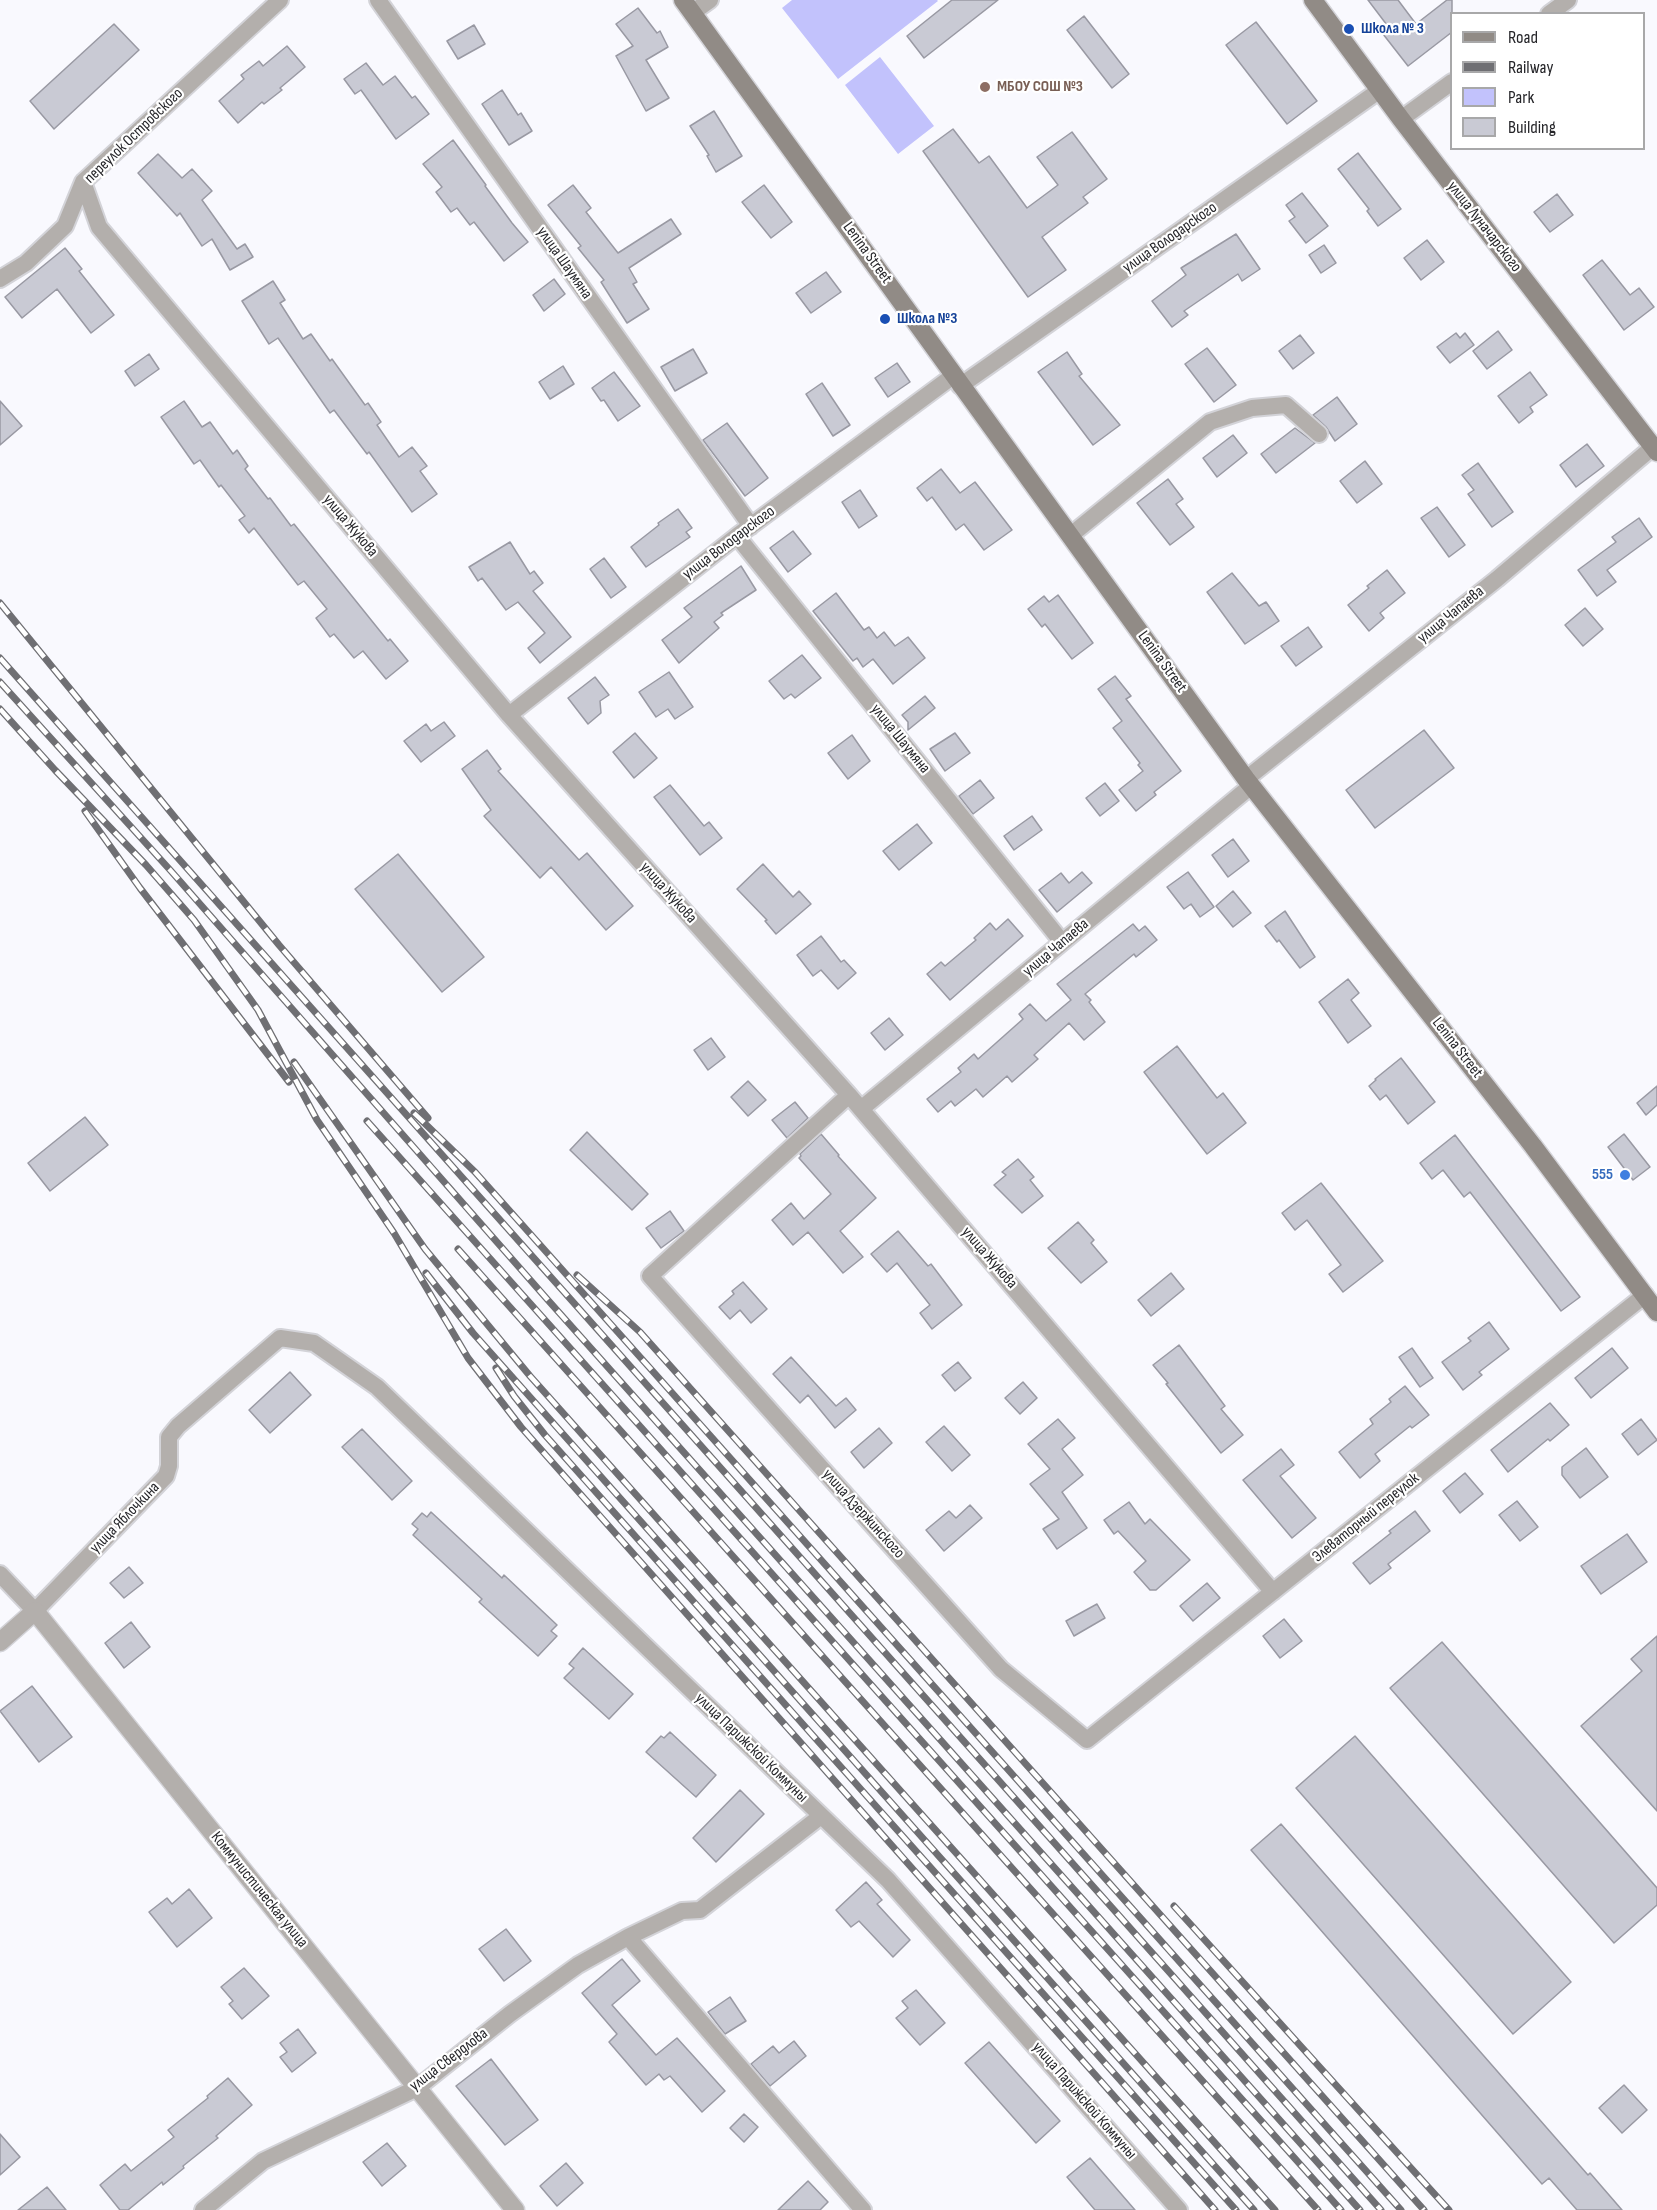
<!DOCTYPE html>
<html>
<head>
<meta charset="utf-8">
<style>
  body { margin:0 }
  #map { position:relative; width:1657px; height:2210px; overflow:hidden; background:#f9f9fe; font-family:"Sofia Sans Condensed",sans-serif }
  canvas { display:block }
  .legend { position:absolute; left:1450px; top:12px; width:195px; height:138px; box-sizing:border-box; background:#fff; border:2px solid #a8a8a9; margin:0; padding:8px 10px; list-style:none; font-size:18px; color:#252529 }
  .legend li { display:flex; align-items:center; gap:12px; height:30px }
  .legend b { width:30px; border:2px solid #a8a8a9 }
</style>
</head>
<body>
<div id="map">
<canvas width="1657" height="2210"></canvas>
<ul class="legend">
<li><b style="height:8px;background:#918b86"></b>Road</li>
<li><b style="height:8px;background:#6f6f73"></b>Railway</li>
<li><b style="height:16px;background:#c2c2fc"></b>Park</li>
<li><b style="height:16px;background:#c9cad4"></b>Building</li>
</ul>
</div>
<script>
const ctx = document.querySelector('canvas').getContext('2d');
ctx.lineJoin = 'round';
function fillPath(path, color) { ctx.fillStyle = color; ctx.fill(path, 'evenodd'); }
function stroke(path, color, width, dash) { ctx.strokeStyle = color; ctx.lineWidth = width; ctx.lineCap = dash ? 'butt' : 'round'; ctx.setLineDash(dash || []); ctx.stroke(path); }
function drawText(font, color, halo, rows, align = 'center') {
  ctx.font = font + ' "Sofia Sans Condensed",sans-serif'; ctx.lineWidth = 4.5; ctx.setLineDash([]); ctx.textBaseline = 'middle'; ctx.strokeStyle = halo; ctx.fillStyle = color; for (const [text, x, y, turn = 0] of rows) {
    ctx.save(); ctx.translate(x, y); ctx.rotate((+turn || 0) * Math.PI / 180); ctx.textAlign = isNaN(turn) ? turn : align; if (halo) ctx.strokeText(text, 0, 0); ctx.fillText(text, 0, 0); ctx.restore();
  }
}
fillPath(new Path2D(`
  M792 0H937L938 1 838 79 782 8Z
  M880 57 934 126 898 154 845 85Z`), '#c2c2fc');
const building = new Path2D(`
  M952 0H998L924 58 907 36Z
  M1368 0H1398L1416 24 1447 0H1452V32L1408 66 1383 34 1390 29Z
  M638 8 657 33 660 31 668 47 646 60 669 98 646 111 616 56 633 46 616 24Z
  M1084 16 1129 74 1112 88 1067 30Z
  M1256 22 1317 101 1287 124 1226 45Z
  M114 24 139 50 54 129 30 101Z
  M474 25 485 44 458 59 447 41Z
  M287 46 305 67 280 88 282 90 264 104 262 102 238 123 219 101 244 79 241 75 259 61 263 66Z
  M366 63 383 85 395 76 412 98 415 96 429 114 396 139 361 90 355 94 344 79Z
  M502 90 518 115 521 113 532 131 509 145 482 104Z
  M714 111 742 156 716 172 707 156 709 155 690 126Z
  M953 129 979 163 989 156 1027 208 1058 185 1037 157 1072 132 1107 179 1083 197 1088 203 1042 237 1066 270 1028 297 923 151Z
  M453 140 486 185 485 186 512 223 528 242 504 261 474 222 470 225 457 208 451 212 436 192 442 187 423 164Z
  M1358 153 1401 209 1378 226 1367 211 1369 209 1338 169Z
  M158 154 182 178 192 169 212 191 202 200 237 249 245 244 253 257 230 270 212 239 202 246 180 213 177 216 138 173Z
  M573 185 591 208 586 212 618 253 671 219 681 234 629 268 637 282 633 284 649 309 627 323 601 282 604 280 578 248 581 246 548 205Z
  M764 185 792 222 771 238 742 202Z
  M1302 193 1328 226 1306 243 1289 221 1295 217 1286 205Z
  M1557 194 1573 215 1550 232 1534 212Z
  M1236 234 1260 269 1242 281 1238 274 1184 311 1188 315 1172 327 1152 301 1186 275 1181 268Z
  M1427 240 1444 262 1421 280 1404 258Z
  M1324 245 1336 263 1321 273 1309 255Z
  M65 248 82 269 79 271 114 315 91 333 57 289 22 318 5 297Z
  M1602 260 1630 295 1639 288 1654 307 1624 330 1583 275Z
  M826 272 841 292 811 313 796 293Z
  M554 279 565 294 544 311 533 295Z
  M273 281 285 300 280 303 303 339 311 334 330 361 332 359 365 405 368 403 381 422 377 425 399 457 412 447 427 466 420 471 437 494 412 512 369 452 367 454 334 410 330 413 278 338 269 344 242 301Z
  M1498 331 1512 350 1487 369 1473 351Z
  M1456 333 1460 338 1465 333 1474 345 1450 363 1437 347Z
  M1300 335 1314 353 1293 369 1279 351Z
  M1207 348 1236 385 1214 402 1185 364Z
  M693 349 707 373 675 391 661 367Z
  M1067 352 1082 374 1079 376 1120 425 1093 445 1038 372Z
  M149 354 159 369 135 386 125 371Z
  M897 363 910 382 888 397 875 378Z
  M563 366 574 384 550 399 539 382Z
  M614 372 640 406 618 421 604 400 601 401 592 388Z
  M1530 372 1547 395 1530 407 1533 412 1519 423 1498 396Z
  M822 383 850 425 833 436 806 394Z
  M1337 397 1357 424 1335 441 1326 427 1313 415Z
  M0 401 22 426 0 445Z
  M184 401 202 427 210 422 233 454 237 450 248 466 245 469 268 499 270 498 291 526 294 524 388 641 390 639 408 661 386 679 363 651 354 658 334 634 330 637 316 618 327 609 304 581 298 585 254 528 249 533 239 520 245 516 221 485 219 487 200 460 194 464 161 417Z
  M727 423 768 478 745 496 703 440Z
  M1295 428 1315 443 1276 473 1261 454Z
  M1233 435 1247 453 1217 477 1203 458Z
  M1587 444 1604 466 1576 487 1560 465Z
  M1365 461 1382 484 1357 503 1340 481Z
  M1478 463 1513 512 1492 527 1468 494 1474 490 1462 475Z
  M941 469 960 493 975 482 1012 530 984 550 964 524 956 530 932 497 927 501 917 488Z
  M1168 479 1183 499 1176 504 1194 527 1170 545 1137 503Z
  M860 490 877 516 859 528 842 502Z
  M1437 507 1465 545 1449 557 1421 518Z
  M678 509 692 528 686 532 690 537 646 567 631 547 659 525 658 523Z
  M1639 518 1652 537 1607 570 1616 582 1597 596 1578 570 1616 542 1612 537Z
  M793 531 811 554 788 572 770 548Z
  M510 542 530 574 534 571 543 583 533 591 571 637 540 663 528 648 545 633 518 602 506 610 482 578 478 581 469 567Z
  M604 558 626 587 611 598 590 569Z
  M741 566 756 590 721 613 723 615 714 622 719 628 679 663 662 640 692 617 684 608Z
  M1387 570 1405 593 1380 613 1384 618 1369 631 1348 605 1369 588 1367 586Z
  M1232 573 1259 606 1266 602 1279 621 1245 644 1207 592Z
  M836 593 864 630 869 627 877 638 884 632 895 646 908 637 925 658 893 684 873 659 863 667 857 658 853 661 813 611Z
  M1058 595 1093 643 1072 659 1045 624 1042 627 1028 609 1044 596 1049 602Z
  M1585 608 1603 629 1583 646 1565 625Z
  M1308 627 1322 647 1296 666 1281 646Z
  M802 655 821 678 795 698 791 694 784 699 769 681Z
  M669 672 693 707 675 719 668 709 656 717 639 692Z
  M1115 676 1131 696 1126 699 1181 771 1154 792 1156 795 1136 811 1119 790 1143 771 1138 765 1140 763 1113 728 1122 721 1098 689Z
  M595 677 609 695 600 701 601 713 588 724 568 698Z
  M925 696 935 708 908 730V722L902 715Z
  M444 722 455 736 421 762 404 741 426 724 431 731Z
  M1424 730 1454 768 1375 828 1346 790Z
  M635 733 657 758 634 778 613 752Z
  M955 733 970 753 945 771 930 749Z
  M852 735 870 761 848 779 828 753Z
  M487 750 501 769 498 771 579 860 587 853 633 906 606 930 551 867 540 878 484 816 491 810 462 769Z
  M980 780 994 798 973 814 959 796Z
  M1105 783 1119 801 1100 816 1086 798Z
  M670 785 704 826 709 822 722 838 700 855 654 797Z
  M1032 816 1042 830 1014 850 1004 836Z
  M917 824 932 843 899 870 883 851Z
  M1233 839 1249 861 1228 877 1212 855Z
  M398 854 484 957 442 992 355 889Z
  M763 864 793 897 799 891 811 904 776 934 765 921 767 920 737 889Z
  M1082 872 1092 883 1057 912 1039 890 1061 873 1069 883Z
  M1188 872 1214 907 1200 917 1191 904 1184 909 1167 887Z
  M1233 891 1251 913 1233 927 1216 906Z
  M1285 911 1315 957 1300 968 1279 940 1277 942 1265 926Z
  M1008 919 1023 936 950 1000 927 974 941 962 945 966 976 940 974 938 990 923 996 930Z
  M1133 924 1139 931 1145 926 1157 940 1136 957 1134 954 1085 994 1091 1000 1089 1002 1105 1022 1084 1040 1069 1023 1034 1055 1038 1059 1012 1082 1007 1076 983 1097 976 1089 955 1106 951 1101 938 1112 927 1099 961 1072 958 1068 974 1054 978 1059 1023 1019 1019 1014 1030 1004 1046 1021 1071 1000 1057 984Z
  M821 936 841 962 844 960 856 973 838 989 821 970 813 976 797 955Z
  M1348 979 1359 993 1351 1000 1371 1026 1348 1043 1319 1002Z
  M889 1018 903 1035 885 1050 871 1033Z
  M711 1038 725 1057 708 1070 694 1050Z
  M1177 1046 1217 1098 1223 1093 1246 1123 1207 1154 1144 1072Z
  M1401 1058 1435 1102 1408 1124 1386 1095 1380 1100 1369 1086 1376 1080 1375 1079Z
  M748 1081 766 1100 748 1116 731 1097Z
  M1657 1086V1105L1646 1115 1637 1103Z
  M795 1102 808 1118 787 1138 772 1120Z
  M85 1117 108 1145 50 1191 28 1163Z
  M587 1132 648 1194 632 1210 570 1150Z
  M821 1134 839 1155 838 1156 876 1198 840 1231 863 1257 843 1273 808 1232 793 1245 772 1220 791 1203 804 1219 831 1194 799 1158 801 1156 800 1154Z
  M1624 1134 1650 1167 1633 1180 1608 1147Z
  M1455 1135 1580 1297 1561 1311 1470 1192 1464 1197 1443 1170 1432 1179 1420 1163Z
  M1018 1159 1034 1177 1030 1180 1043 1196 1022 1213 994 1185 1006 1175 1002 1172Z
  M1321 1183 1383 1261 1343 1292 1329 1274 1341 1265 1307 1220 1295 1230 1282 1213Z
  M670 1211 684 1231 661 1248 646 1228Z
  M1078 1222 1094 1240 1091 1243 1107 1262 1081 1283 1048 1248Z
  M898 1231 928 1266 931 1264 962 1305 932 1329 920 1313 930 1305 897 1263 887 1272 871 1254Z
  M1171 1273 1184 1289 1151 1316 1138 1300Z
  M743 1282 767 1309 751 1323 740 1310 730 1319 719 1307 734 1294 732 1291Z
  M1489 1322 1509 1349 1479 1372 1482 1375 1463 1390 1442 1362 1471 1341 1468 1338Z
  M1179 1345 1225 1406 1221 1409 1243 1435 1221 1453 1166 1384 1168 1383 1153 1365Z
  M1412 1348 1433 1378 1420 1387 1399 1357Z
  M1612 1348 1628 1368 1591 1398 1575 1378Z
  M791 1357 836 1406 846 1398 856 1410 835 1428 808 1395 800 1403 773 1374Z
  M958 1362 971 1378 955 1391 942 1375Z
  M290 1372 311 1395 270 1433 249 1410Z
  M1023 1382 1037 1398 1020 1414 1005 1398Z
  M1405 1386 1429 1415 1412 1428 1410 1426 1375 1454 1380 1461 1360 1478 1339 1452 1373 1424 1370 1419 1391 1402 1389 1399Z
  M1550 1403 1569 1425 1550 1441 1548 1439 1508 1472 1491 1450Z
  M1058 1419 1075 1438 1062 1449 1083 1475 1062 1492 1087 1528 1057 1549 1043 1529 1059 1519 1030 1484 1050 1469 1028 1444Z
  M1641 1419 1657 1440 1638 1455 1622 1434Z
  M944 1426 970 1455 952 1471 926 1442Z
  M879 1428 892 1443 864 1468 851 1452Z
  M362 1429 412 1481 392 1500 342 1447Z
  M1586 1448 1608 1477 1580 1498 1562 1475V1467Z
  M1281 1449 1294 1465 1280 1476 1316 1518 1292 1538 1243 1480Z
  M1465 1473 1483 1494 1460 1513 1443 1491Z
  M1517 1501 1538 1527 1520 1541 1499 1515Z
  M1129 1502 1145 1524 1150 1519 1190 1560 1156 1590H1150L1134 1572 1146 1561 1118 1531 1114 1534 1104 1520Z
  M970 1505 982 1518 944 1551 926 1530 949 1511 956 1518Z
  M1415 1511 1430 1531 1388 1564 1391 1568 1370 1584 1353 1563 1391 1533 1389 1531Z
  M431 1512 502 1578 504 1575 557 1625 551 1631 557 1636 538 1656 479 1602 482 1599 413 1535 418 1529 412 1524 422 1513 427 1517Z
  M1627 1534 1647 1562 1601 1594 1581 1566Z
  M129 1567 143 1583 124 1598 110 1583Z
  M1207 1583 1220 1598 1193 1621 1180 1606Z
  M1097 1604 1105 1618 1074 1636 1066 1621Z
  M1284 1619 1302 1641 1280 1658 1263 1636Z
  M131 1622 150 1647 124 1668 105 1643Z
  M1657 1636V1811L1581 1726 1642 1671 1631 1659Z
  M1442 1642 1657 1888V1905L1614 1943 1390 1688Z
  M583 1648 633 1694 609 1719 564 1678 574 1668 569 1664Z
  M32 1686 72 1737 39 1762 0 1711Z
  M670 1732 716 1775 696 1797 646 1752 661 1736 664 1738Z
  M1355 1736 1571 1982 1513 2034 1296 1788Z
  M740 1790 764 1814 716 1862 693 1838Z
  M1281 1824 1588 2175 1590 2173 1622 2210H1577L1549 2178 1542 2184 1251 1850Z
  M866 1882 882 1900 877 1904 910 1940 893 1957 859 1921 851 1927 836 1910Z
  M189 1889 212 1918 177 1947 149 1912 167 1898 172 1904Z
  M506 1929 531 1961 504 1981 479 1949Z
  M622 1959 640 1981 612 2005 656 2055 677 2038 725 2091 702 2112 670 2076 664 2080 659 2074 646 2085 609 2042 617 2034 582 1993Z
  M244 1968 269 1996 242 2019 229 2004 233 2001 221 1987Z
  M916 1990 945 2023 920 2045 896 2018 908 2008 902 2001Z
  M730 1997 746 2021 725 2034 708 2012Z
  M298 2029 316 2053 292 2072 280 2057 287 2052 280 2043Z
  M794 2041 806 2056 770 2086 751 2064 773 2046 779 2053Z
  M989 2042 1060 2121 1036 2143 965 2063Z
  M491 2059 538 2120 505 2145 456 2086Z
  M228 2078 252 2105 216 2136 218 2138 183 2166 184 2168 163 2185 162 2182 128 2210H120L100 2185 125 2164 131 2171 174 2137 168 2130 208 2098 207 2096Z
  M1624 2085 1647 2110 1622 2133 1599 2108Z
  M744 2114 758 2127 744 2142 730 2128Z
  M0 2134 20 2157 0 2175Z
  M387 2143 406 2166 382 2186 363 2162Z
  M1090 2158 1135 2210H1095L1067 2177Z
  M566 2163 583 2183 557 2206 540 2186Z
  M808 2181 828 2202 820 2210H778Z
  M47 2187 66 2210H18Z`);
fillPath(building, '#c9cad4');
stroke(building, '#9999a3', 1.5);
const minor = new Path2D(`
  M378 0 751 526
  M692 13 710 0
  M1549 14 1568 0
  M1401 119 1452 82
  M83 182 99 227 509 715 849 1095 1273 1592
  M0 279 26 263 65 226 83 182 280 0
  M960 386 1380 90
  M1071 535 1210 422 1252 408 1286 405 1319 434
  M737 536 1062 942
  M509 715 737 536 953 376
  M1246 779 1497 579 1653 447
  M849 1095 650 1276 1001 1669 1087 1740 1645 1295
  M861 1109 1251 786
  M0 1574 35 1611 166 1476 169 1466V1437L178 1426 280 1338 314 1343 377 1387 888 1880 1179 2210
  M628 1937 863 2210
  M203 2210 263 2161 417 2088 510 2014 578 1965 628 1937 682 1911 700 1910 821 1816`);
const tertiary = new Path2D(`
  M0 1642 35 1611 515 2210`);
const secondary = new Path2D(`
  M683 0 1246 779 1533 1146 1657 1312
  M1313 0 1401 119 1657 452`);
stroke(minor, '#d3d3d8', 20);
stroke(tertiary, '#d3d3d8', 21);
stroke(secondary, '#d3d3d8', 21);
stroke(minor, '#b3afac', 16);
stroke(tertiary, '#b3afac', 18);
stroke(secondary, '#918b86', 18);
const rail = new Path2D(`
  M0 603 279 945 428 1118
  M0 658 1381 2210
  M0 682 171 871 547 1299 1360 2210
  M0 709 55 770 146 865 194 920 258 1010 317 1120 394 1233 468 1358 521 1427 1215 2210
  M85 811 140 888 289 1082
  M294 1062 425 1249 530 1376 1275 2210
  M414 1113 475 1172 1401 2210
  M367 1121 1341 2210
  M458 1249 1318 2210
  M426 1273 473 1333 1254 2210
  M577 1275 640 1332 1424 2210
  M496 1368 514 1396 545 1435 1236 2210
  M1174 1906 1449 2210`);
stroke(rail, '#6f6f73', 7);
stroke(rail, '#fff', 4.5, [14]);
for (const [x, y, r, color] of [
  [1349,29,6,"#1a4fb4"],
  [985,87,6,"#8d6e63"],
  [885,319,6,"#1a4fb4"],
  [1625,1175,6,"#3f7fe0"]
]) { const dot = new Path2D(); dot.arc(x, y, r, 0, 2 * Math.PI); ctx.fillStyle = color; ctx.fill(dot); stroke(dot, '#fff', 2); }
drawText('bold 16px', '#164399', '#fff', [
  ["Школа № 3",1361,29],
  ["Школа №3",897,319]
], 'left');
drawText('bold 16px', '#785e54', '#fff', [
  ["МБОУ СОШ №3",997,87]
], 'left');
drawText('16px', '#252529', '#fff', [
  ["переулок Островского",134,136,-44],
  ["улица Луначарского",1484,227,52],
  ["улица Володарского",1170,238,-35],
  ["Lenina Street",867,253,54],
  ["улица Шаумяна",564,263,55],
  ["улица Жукова",350,526,50],
  ["улица Володарского",729,543,-37],
  ["улица Чапаева",1451,615,-39],
  ["Lenina Street",1162,662,54],
  ["улица Шаумяна",900,739,51],
  ["улица Жукова",668,893,48],
  ["улица Чапаева",1056,948,-40],
  ["Lenina Street",1457,1048,52],
  ["улица Жукова",989,1258,49],
  ["улица Дзержинского",863,1514,48],
  ["улица Яблочкина",125,1518,-46],
  ["Элеваторный переулок",1366,1518,-39],
  ["улица Парижской Коммуны",751,1748,44],
  ["Коммунистическая улица",259,1890,51],
  ["улица Свердлова",449,2060,-37],
  ["улица Парижской Коммуны",1084,2101,49]
]);
drawText('bold 16px', '#366cbe', '#fff', [
  ["555",1613,1175]
], 'right');
</script>
</body>
</html>
